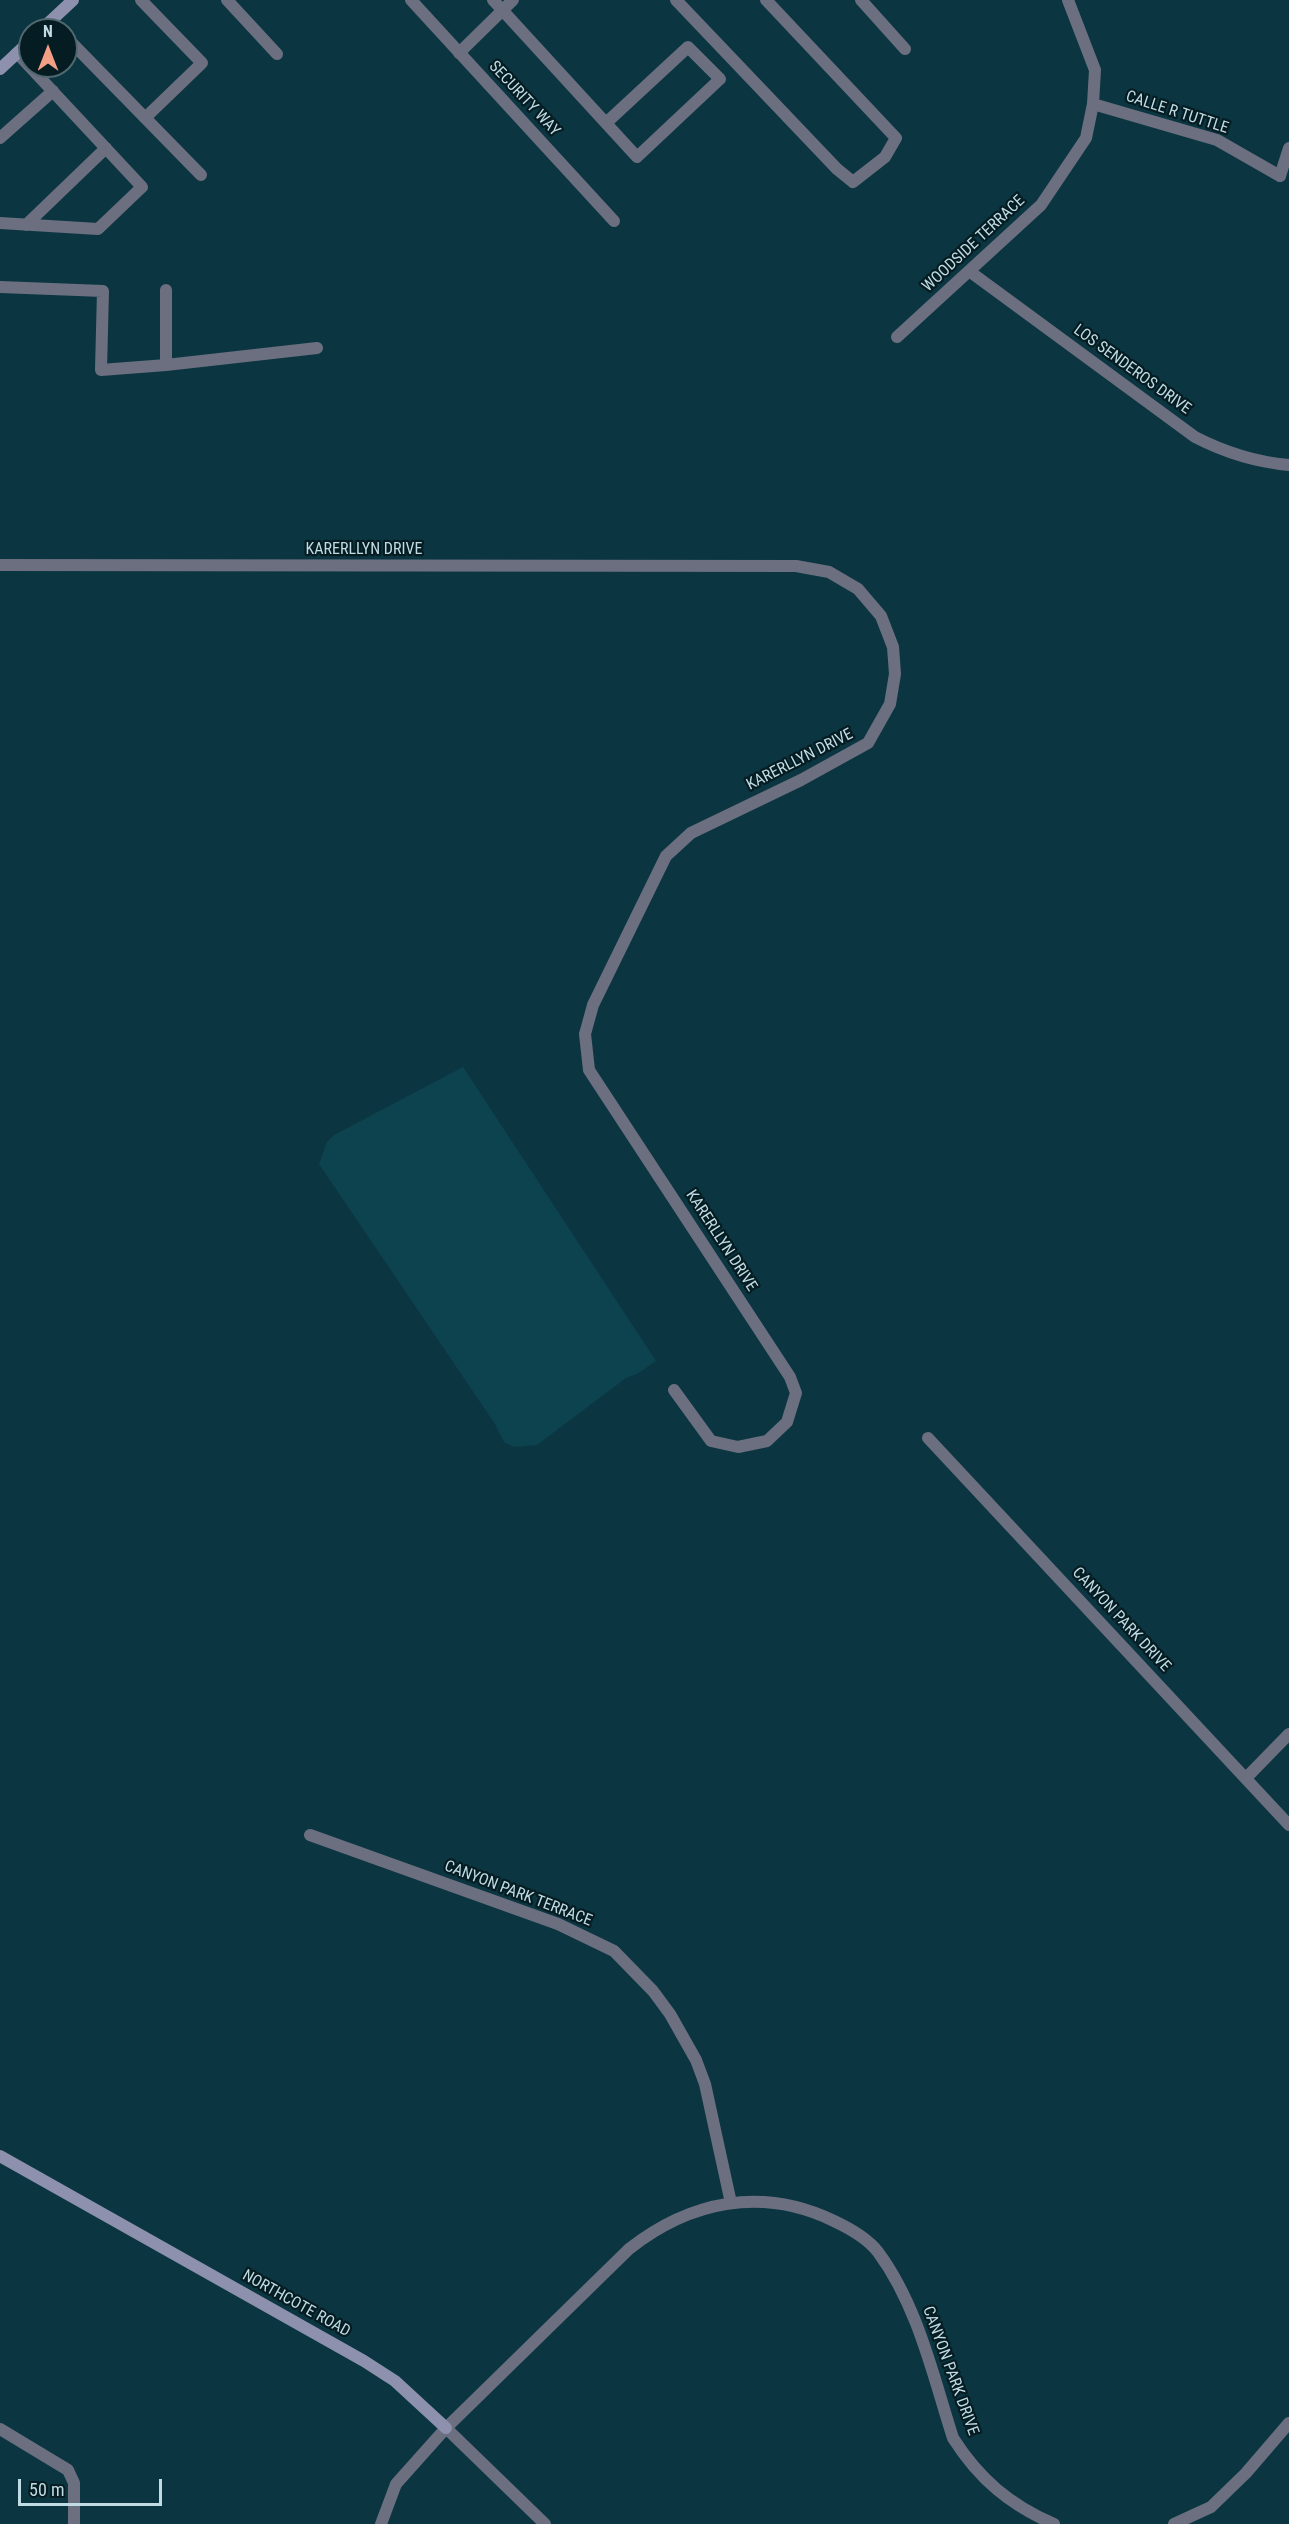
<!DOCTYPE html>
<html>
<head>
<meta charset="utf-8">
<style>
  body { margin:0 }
  #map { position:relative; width:1289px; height:2524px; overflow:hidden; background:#0b3641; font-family:"Roboto Condensed",sans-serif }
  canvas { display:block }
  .north { position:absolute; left:18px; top:18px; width:60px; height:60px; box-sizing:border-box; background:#051c22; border:2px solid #50686f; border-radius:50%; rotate:0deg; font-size:16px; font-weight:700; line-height:24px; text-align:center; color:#c0dbe3 }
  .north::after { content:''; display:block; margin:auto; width:21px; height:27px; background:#f39f85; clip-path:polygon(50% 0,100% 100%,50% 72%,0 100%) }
  .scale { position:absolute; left:18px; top:2479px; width:144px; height:27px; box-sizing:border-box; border:3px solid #c0dbe3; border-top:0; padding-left:8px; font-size:18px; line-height:21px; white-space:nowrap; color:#c0dbe3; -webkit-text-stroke:4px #051c22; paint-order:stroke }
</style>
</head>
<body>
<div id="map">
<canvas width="1289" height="2524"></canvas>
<div class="north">N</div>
<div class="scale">50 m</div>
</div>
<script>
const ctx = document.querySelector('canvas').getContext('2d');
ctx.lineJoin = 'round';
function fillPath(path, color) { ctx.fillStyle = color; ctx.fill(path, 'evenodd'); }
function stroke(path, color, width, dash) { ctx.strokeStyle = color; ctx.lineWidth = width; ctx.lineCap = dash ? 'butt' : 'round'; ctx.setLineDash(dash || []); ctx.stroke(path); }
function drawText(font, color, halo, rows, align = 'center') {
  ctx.font = font + ' "Roboto Condensed",sans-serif'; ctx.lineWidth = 4.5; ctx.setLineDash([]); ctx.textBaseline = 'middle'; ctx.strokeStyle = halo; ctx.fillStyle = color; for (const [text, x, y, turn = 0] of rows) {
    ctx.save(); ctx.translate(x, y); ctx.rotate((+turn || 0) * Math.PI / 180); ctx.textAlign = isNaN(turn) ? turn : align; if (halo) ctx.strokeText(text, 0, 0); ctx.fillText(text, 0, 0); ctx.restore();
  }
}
fillPath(new Path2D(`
  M463 1067 656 1361 637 1374 626 1378 537 1445 514 1447 504 1442 495 1424 319 1164 327 1142 334 1135Z`), '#0c434f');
stroke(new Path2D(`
  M141 0 202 63 145 118
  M227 0 277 54
  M493 0 637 157 720 79 688 47 606 123
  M676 0 837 169 853 182 885 157 896 138 766 0
  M861 0 905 49
  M51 21 59 30
  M66 37 201 175
  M459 53 513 0
  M0 138 53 91
  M1280 176 1289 148
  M0 223 98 229 142 187 17 53
  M26 225 106 148
  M0 287 103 291 101 370 166 365V290
  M166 365 317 348`), '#6c6f80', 12);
stroke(new Path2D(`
  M411 0 614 221
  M1093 104 1217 140 1280 176
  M969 271 1195 437C1226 453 1255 462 1289 465
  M897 337 1041 205 1086 138 1093 104 1095 70 1068 0
  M0 565 796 566 829 572 858 589 881 616 893 647 895 674 890 704 868 743 801 780 691 833 666 856 593 1005 585 1034 589 1070 790 1377 796 1393 787 1422 767 1441 738 1447 711 1441 674 1390
  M928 1438 1289 1825
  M1246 1778 1289 1734
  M310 1835 558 1924 614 1951 653 1991 670 2014 696 2060 705 2084 731 2203
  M446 2428 545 2524
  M0 2429 68 2470 74 2483V2524
  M381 2524 396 2484 446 2428 629 2249C690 2201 762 2186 834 2221 849 2228 868 2239 878 2252 918 2306 933 2376 953 2438 979 2479 1010 2505 1054 2524
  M1174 2524 1211 2507 1246 2473 1289 2423`), '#6c6f80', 12);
stroke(new Path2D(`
  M41 30 73 0
  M0 69 30 41
  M0 2156 364 2361 395 2381 446 2428`), '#8d91ad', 12);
drawText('16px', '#c0dbe3', '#051c22', [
  ["SECURITY WAY",524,99,47],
  ["CALLE R TUTTLE",1177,113,18],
  ["WOODSIDE TERRACE",974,244,-43],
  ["LOS SENDEROS DRIVE",1132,370,36],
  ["KARERLLYN DRIVE",364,550],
  ["KARERLLYN DRIVE",800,760,-27],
  ["KARERLLYN DRIVE",721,1241,57],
  ["CANYON PARK DRIVE",1121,1620,47],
  ["CANYON PARK TERRACE",518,1894,21],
  ["NORTHCOTE ROAD",296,2304,29],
  ["CANYON PARK DRIVE",950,2371,70]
]);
</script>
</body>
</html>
